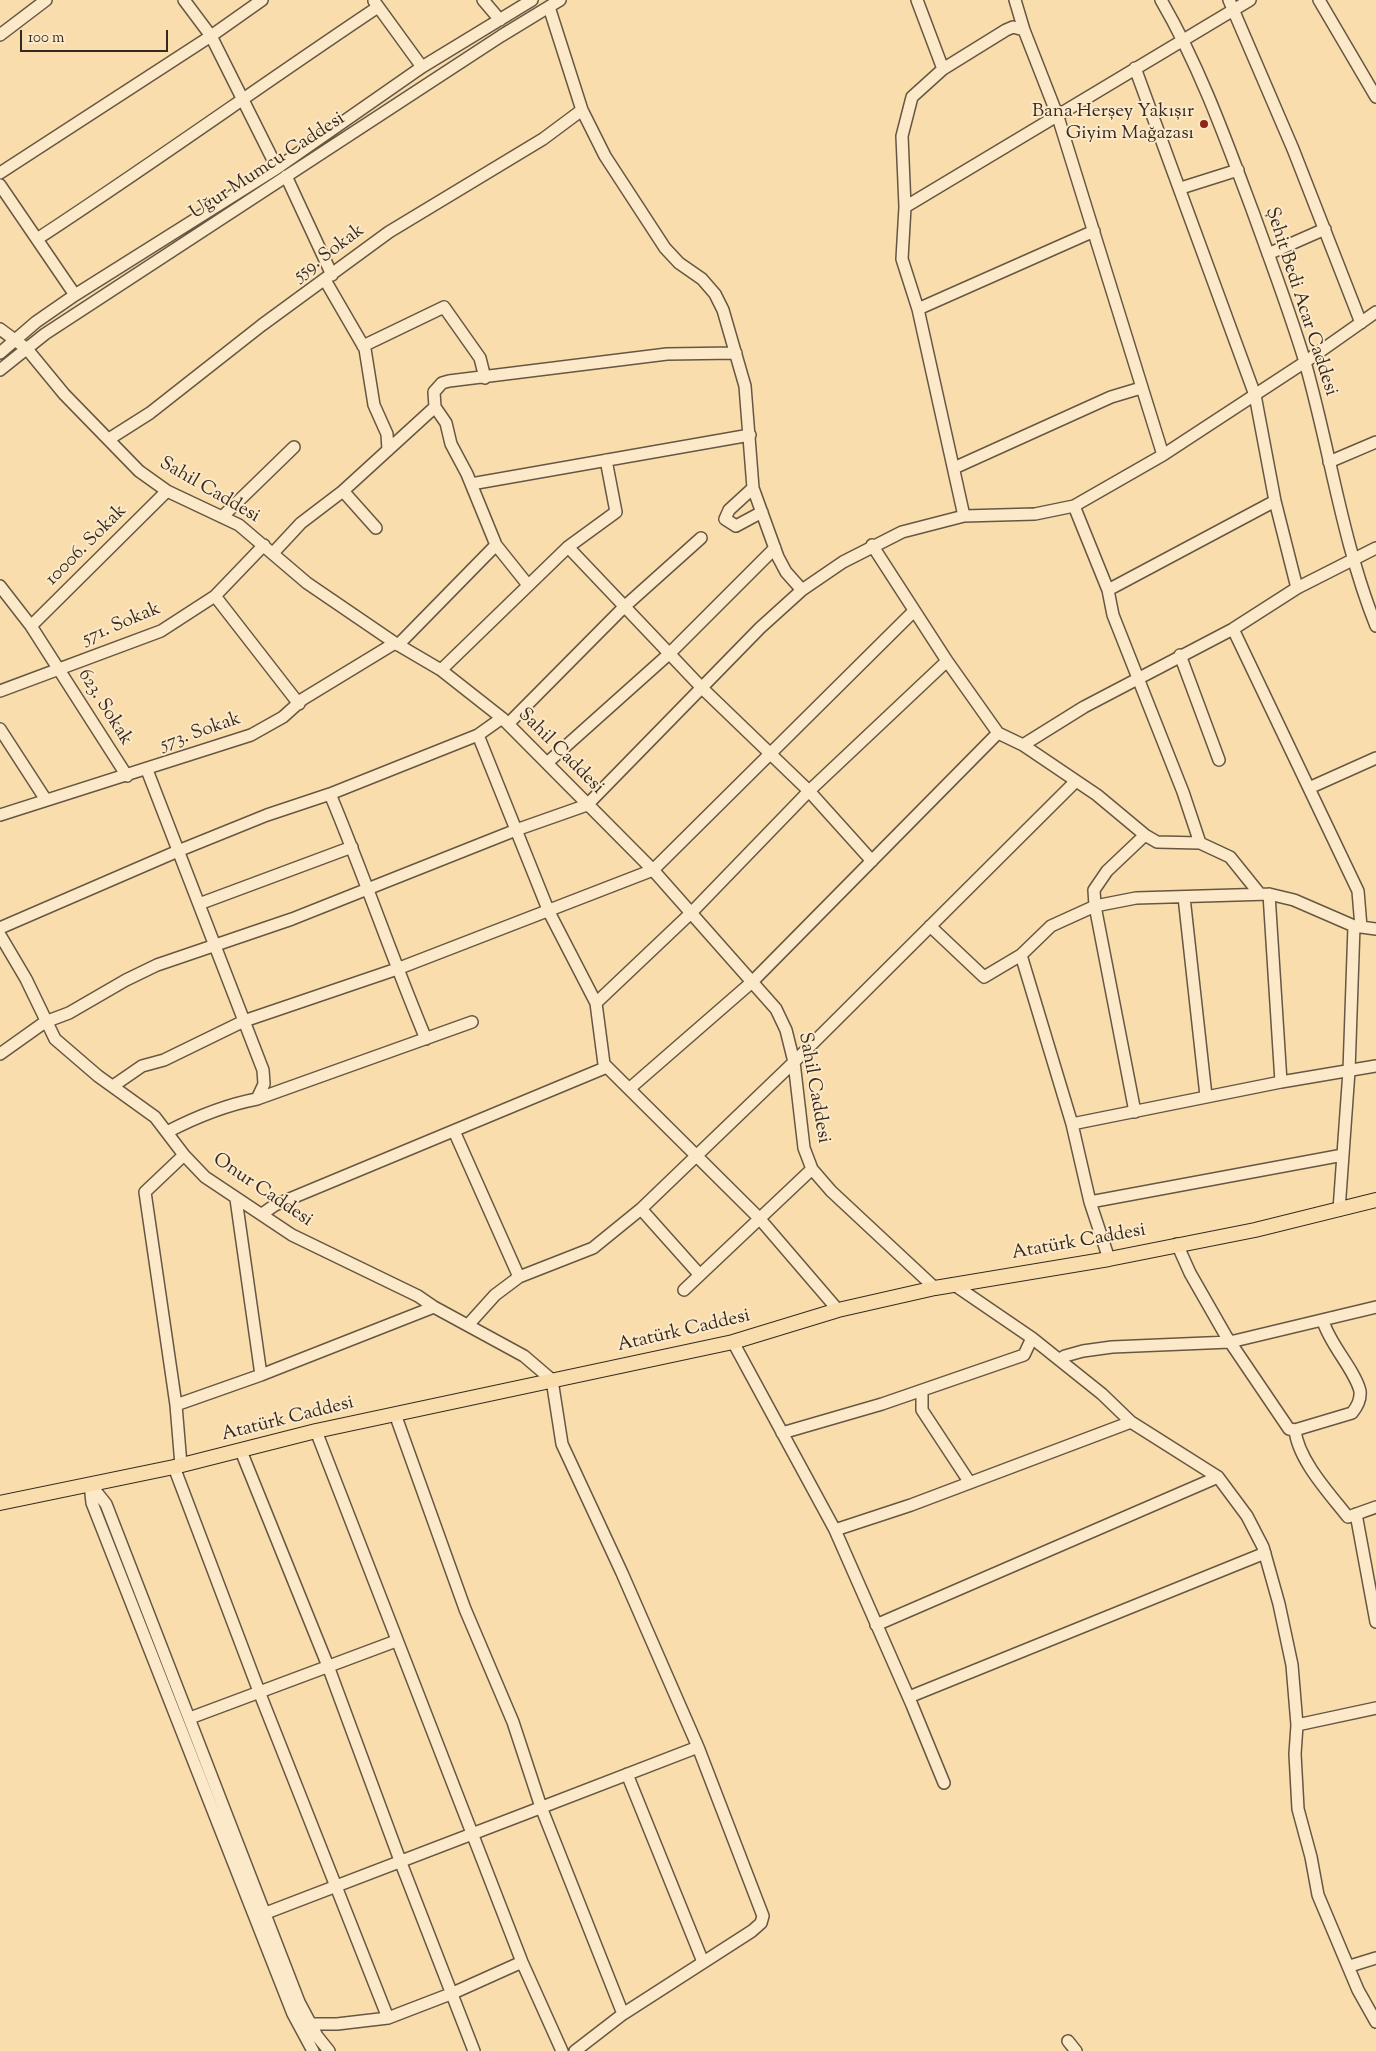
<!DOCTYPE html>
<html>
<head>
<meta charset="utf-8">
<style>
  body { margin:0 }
  #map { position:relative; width:1376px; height:2051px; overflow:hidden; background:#faddad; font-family:"Sorts Mill Goudy",serif }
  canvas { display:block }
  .scale { position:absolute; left:20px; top:30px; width:148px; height:22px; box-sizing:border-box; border:2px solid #352a1f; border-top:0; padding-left:6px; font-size:15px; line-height:18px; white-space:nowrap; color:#352a1f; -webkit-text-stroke:4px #fce9ca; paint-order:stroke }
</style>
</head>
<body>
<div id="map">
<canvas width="1376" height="2051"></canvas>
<div class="scale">100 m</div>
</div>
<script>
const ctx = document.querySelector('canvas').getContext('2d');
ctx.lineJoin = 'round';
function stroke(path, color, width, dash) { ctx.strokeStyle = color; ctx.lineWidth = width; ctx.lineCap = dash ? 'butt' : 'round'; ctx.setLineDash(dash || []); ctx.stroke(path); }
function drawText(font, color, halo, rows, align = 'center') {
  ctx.font = font + ' "Sorts Mill Goudy",serif'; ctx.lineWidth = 4; ctx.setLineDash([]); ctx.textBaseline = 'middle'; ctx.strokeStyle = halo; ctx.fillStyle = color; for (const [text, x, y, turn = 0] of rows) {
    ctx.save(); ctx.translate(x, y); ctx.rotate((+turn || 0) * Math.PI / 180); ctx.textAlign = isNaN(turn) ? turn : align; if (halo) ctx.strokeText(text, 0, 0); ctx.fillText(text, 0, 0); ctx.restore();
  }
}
const minor = new Path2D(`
  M184 0 211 36 277 168
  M483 0 500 20
  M917 0 943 69 1006 30 1013 27 1024 30 1058 117 1163 455
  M1015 0 1024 30
  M1161 0C1200 67 1226 140 1253 212 1271 262 1290 312 1305 362 1330 450 1342 541 1376 626
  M1229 0 1293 149 1361 323
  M1319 0 1376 97
  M374 1 422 67
  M549 7 582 110 605 156 665 248 679 263 702 279 715 294 723 310 745 386 753 488 778 557 786 572 802 590
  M0 35 46 0
  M1135 68 1255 395 1275 501 1297 588
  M0 173 211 36 262 0
  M286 176 332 275
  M0 185 75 295
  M1181 188 1238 170
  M905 207 902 136 912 97 943 69
  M37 239C152 164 264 83 378 7
  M1268 254 1325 229
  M325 280 365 349 374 405 387 434 388 450
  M918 309 1094 231
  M0 329 27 349 64 394 139 471 167 491 239 525 307 583 395 643 441 670 502 718 653 870 776 1009 786 1030 794 1062 804 1148 812 1169 831 1191 935 1288
  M363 346 444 307 480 358 485 378
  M0 353 36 322 75 295 277 168 422 67 532 0
  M0 370 45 334 501 36 560 0
  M109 439 150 413 262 325 389 232 543 139 582 110
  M1329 462 1376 442
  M954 468 1111 397 1141 388
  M471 484 750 435
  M753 488 729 510 725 519 736 526 762 512
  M343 491 376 528
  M1074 506 1108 590
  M964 516 918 309 902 259 905 207 1250 0
  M222 517 294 447
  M872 545 947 661 998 733 1023 745 1097 795 1145 835 1157 842 1200 843 1230 857 1259 893
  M568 547 702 688 809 791 872 861
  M274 552 301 523 343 491 435 407
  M528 585 496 545 467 474 451 444 446 423 435 407 434 392 442 383 449 381 667 354 736 353
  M0 586 31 626 127 776
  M215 596 299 704
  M31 626 167 491
  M1233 629 1358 891 1361 927
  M398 645 496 545
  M1180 655 1219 760
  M441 670 568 547 616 512 606 460
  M0 691 161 631 215 596 264 545
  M508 724 624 607 701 538
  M0 729 46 800
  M478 735 549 912 596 1003 604 1064 759 1218 838 1310
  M1023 745 1084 707 1233 629 1297 588 1376 548
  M547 763 670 653 775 548
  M147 770 263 1070 264 1084 257 1099C225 1105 196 1117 167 1132
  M1309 788 1376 758
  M330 794C364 875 392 958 426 1039
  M0 815 251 735 283 717 303 699 395 643
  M1200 843 1183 792 1113 615 1108 590 1275 501
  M1269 894 1281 1082
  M1184 897 1206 1096
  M199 904 352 847
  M930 926 984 977 1021 955 1051 926 1095 906 1136 898 1269 894 1294 900 1354 926 1376 929
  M0 928 178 851 267 815 330 794 478 735 502 718
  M0 935 26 979 55 1039 98 1076 155 1117 184 1155 205 1177 292 1235 418 1296 434 1307 524 1356 552 1380 562 1444 622 1573 698 1747 763 1916 761 1923 752 1931 623 2014 575 2051
  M1021 955 1072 1124 1090 1202 1109 1259
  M596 1003 692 912 809 791 947 661
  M0 1054 45 1022 69 1013 126 980 157 965 292 919 516 830 587 805 760 628 802 590 843 562 902 532 964 516 1035 514 1074 506 1163 455 1305 362 1376 312
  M113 1086 142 1066 164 1060 244 1021 397 969 653 870 914 611
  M629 1089 752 982 998 733
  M257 1099 472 1022
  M1135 1112 1095 906 1094 890 1107 871 1145 835
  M1072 1124 1281 1082 1376 1066
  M454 1131 519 1277
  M236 1199 261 1375
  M1090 1202 1343 1155
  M641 1209 699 1274
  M1339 1210 1349 1071 1354 926
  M262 1214 275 1205 607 1067
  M1177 1244 1190 1273 1226 1336 1289 1429 1295 1430 1352 1413C1357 1407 1361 1400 1360 1391 1355 1370 1330 1345 1323 1321
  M953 1284 1032 1338 1102 1394 1131 1422 1218 1477 1247 1516 1263 1547 1279 1604 1292 1665 1297 1725 1295 1754 1298 1809 1311 1857 1318 1895 1358 1990 1376 2022
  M684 1290 812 1169
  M468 1325 495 1295 519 1277 593 1248 641 1209 794 1062 1075 782
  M733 1342 835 1530 912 1705 944 1783
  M1060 1359 1065 1356 1083 1351 1112 1347 1230 1342 1376 1307
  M922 1391V1410L970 1483
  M176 1405 261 1375 434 1307
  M395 1414 465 1609 513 1722 541 1807 623 2014
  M1295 1430C1298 1460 1330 1494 1348 1517L1376 1507
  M316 1431 522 1962 562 2051
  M782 1433 882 1404 1024 1355 1032 1338
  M241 1451 328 1666 401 1863 474 2051
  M181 1465 176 1405 145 1192 184 1155
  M174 1467 260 1694 388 2018
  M90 1484 106 1504 299 2002 317 2036 329 2051
  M90 1484 92 1503 293 2014 313 2051
  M1356 1514 1376 1622
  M835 1530 911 1505 1131 1422
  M876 1625 1218 1477
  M909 1697 1265 1553
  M190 1718 396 1641
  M1297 1725 1376 1708
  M627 1774 703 1962
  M266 1913C410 1859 554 1802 698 1747
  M1350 1966 1376 1958
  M311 2024H337L388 2018 453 1993 522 1962
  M1068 2041 1076 2051`);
const major = new Path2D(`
  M0 1503 174 1467 316 1431 733 1342 838 1310 935 1288 1109 1259 1255 1230 1376 1200`);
stroke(minor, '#665742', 14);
stroke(major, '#352a1f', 16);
stroke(minor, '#fce9ca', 11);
stroke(major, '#faddad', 14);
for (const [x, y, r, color] of [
  [1204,124,5,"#8f2418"]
]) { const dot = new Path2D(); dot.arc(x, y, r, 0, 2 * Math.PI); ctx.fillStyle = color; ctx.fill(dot); stroke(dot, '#fce9ca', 2); }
drawText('19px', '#352a1f', '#fce9ca', [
  ["Bana Herşey Yakışır",1194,113],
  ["Giyim Mağazası",1194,135]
], 'right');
drawText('19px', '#352a1f', '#fce9ca', [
  ["Uğur Mumcu Caddesi",268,167,-33],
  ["559. Sokak",330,254,-37],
  ["Şehit Bedi Acar Caddesi",1300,302,72],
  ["Sahil Caddesi",209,491,30],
  ["10006. Sokak",87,546,-45],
  ["571. Sokak",122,625,-23],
  ["623. Sokak",104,708,58],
  ["573. Sokak",201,733,-19],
  ["Sahil Caddesi",560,752,45],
  ["Sahil Caddesi",813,1088,80],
  ["Onur Caddesi",262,1191,34],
  ["Atatürk Caddesi",1079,1243,-10],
  ["Atatürk Caddesi",684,1332,-13],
  ["Atatürk Caddesi",288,1420,-14]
]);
</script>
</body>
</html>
